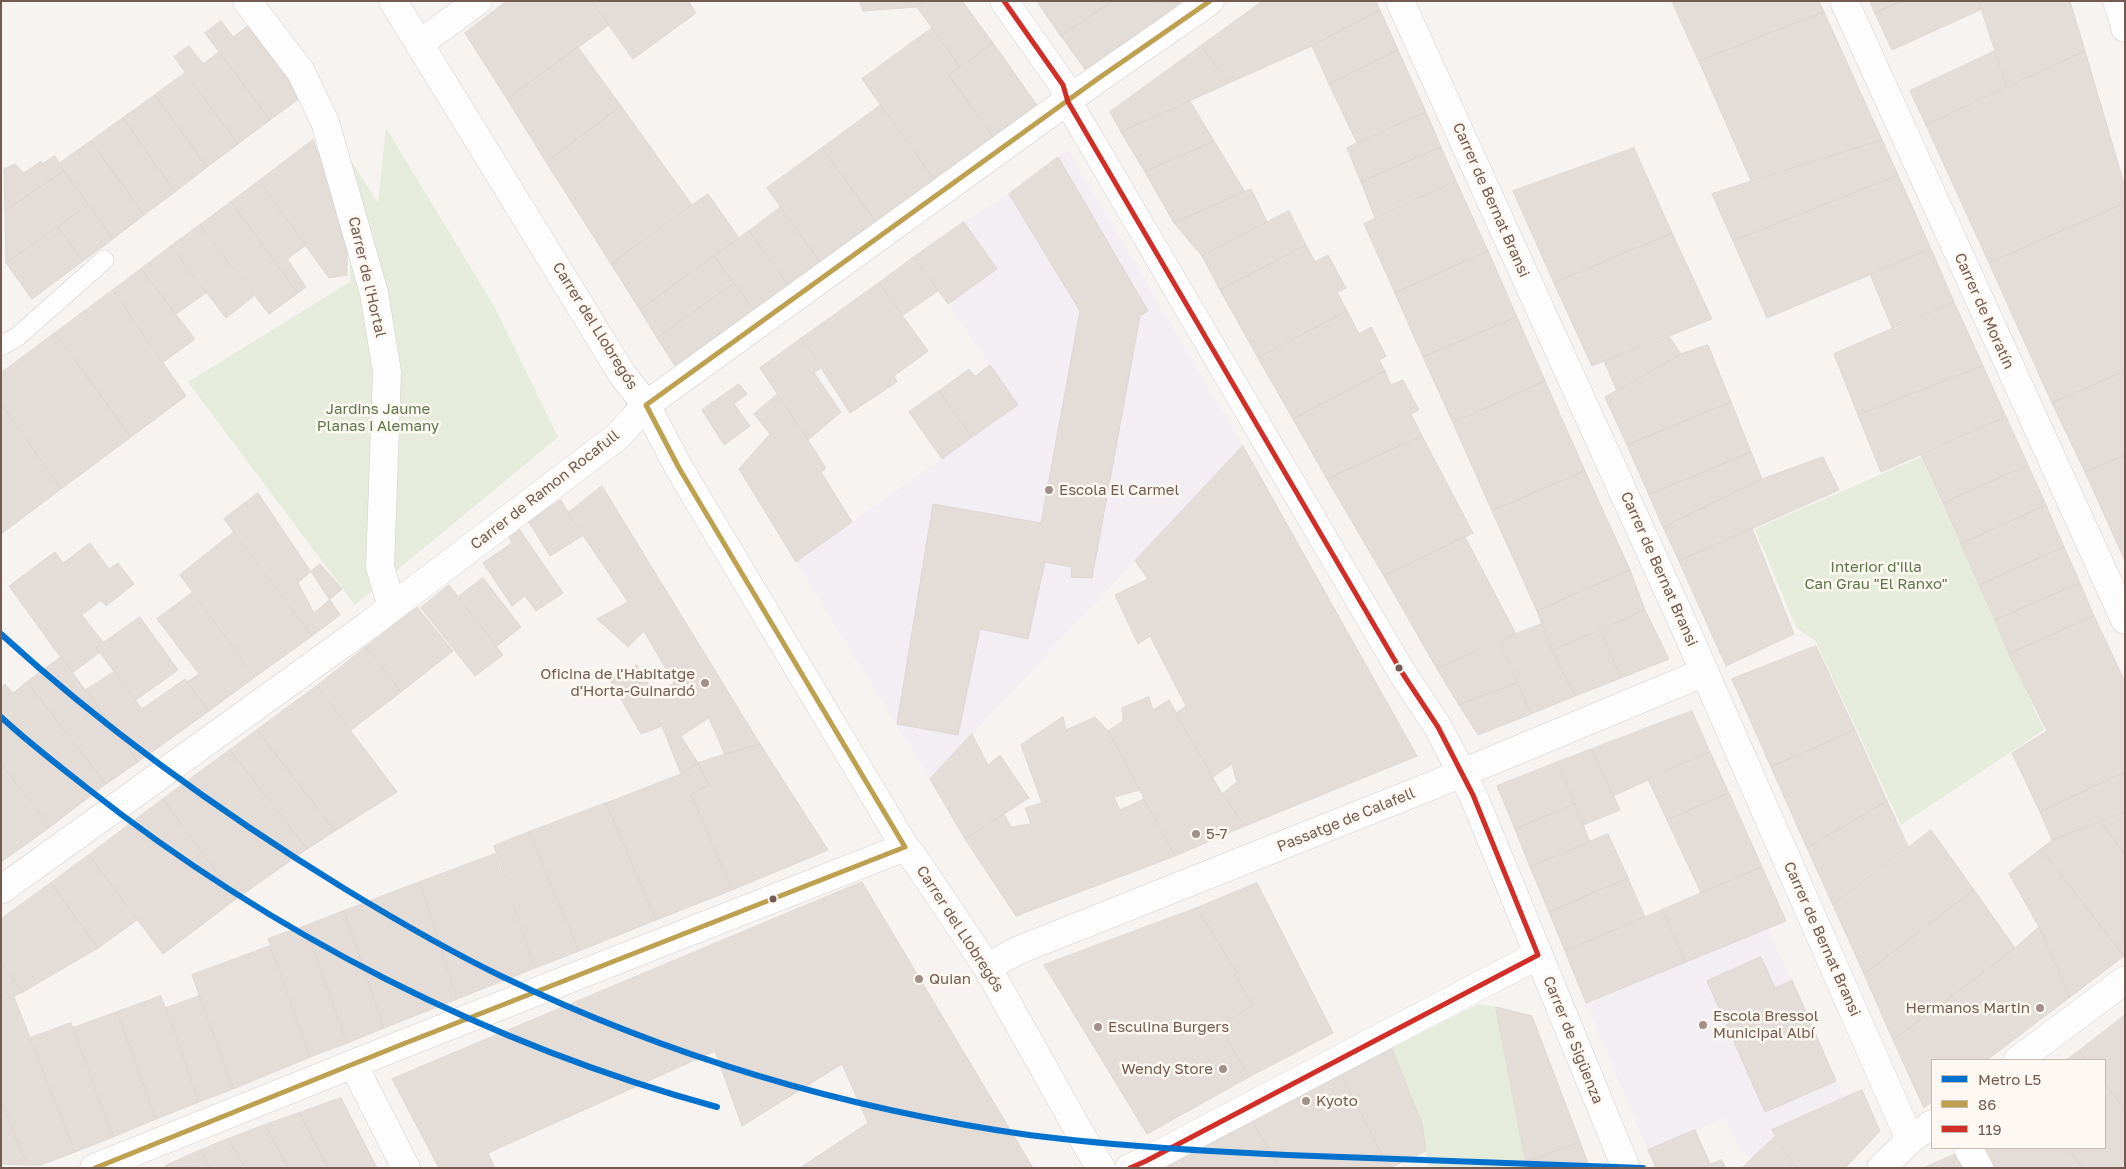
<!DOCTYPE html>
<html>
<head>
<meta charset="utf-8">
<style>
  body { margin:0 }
  #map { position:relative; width:2126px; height:1169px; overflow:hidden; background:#f6f3f0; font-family:"Golos Text",sans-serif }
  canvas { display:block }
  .frame { position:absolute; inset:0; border:2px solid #735b51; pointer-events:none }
  .legend { position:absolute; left:1931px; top:1059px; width:175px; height:90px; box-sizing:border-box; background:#fdf8f2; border:1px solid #c6b9b2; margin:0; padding:6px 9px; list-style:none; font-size:15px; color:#735b51 }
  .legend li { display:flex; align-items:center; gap:10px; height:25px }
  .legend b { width:25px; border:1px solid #c6b9b2 }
</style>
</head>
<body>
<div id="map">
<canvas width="2126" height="1169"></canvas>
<div class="frame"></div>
<ul class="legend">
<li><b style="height:6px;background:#0072ce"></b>Metro L5</li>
<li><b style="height:6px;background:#bda150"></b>86</li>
<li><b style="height:6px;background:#d02e26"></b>119</li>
</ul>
</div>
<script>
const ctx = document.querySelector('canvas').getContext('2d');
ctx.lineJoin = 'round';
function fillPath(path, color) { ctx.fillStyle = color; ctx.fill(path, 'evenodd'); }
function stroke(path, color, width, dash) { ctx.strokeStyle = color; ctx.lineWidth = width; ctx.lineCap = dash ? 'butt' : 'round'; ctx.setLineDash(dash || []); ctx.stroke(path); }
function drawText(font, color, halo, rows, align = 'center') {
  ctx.font = font + ' "Golos Text",sans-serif'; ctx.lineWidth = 5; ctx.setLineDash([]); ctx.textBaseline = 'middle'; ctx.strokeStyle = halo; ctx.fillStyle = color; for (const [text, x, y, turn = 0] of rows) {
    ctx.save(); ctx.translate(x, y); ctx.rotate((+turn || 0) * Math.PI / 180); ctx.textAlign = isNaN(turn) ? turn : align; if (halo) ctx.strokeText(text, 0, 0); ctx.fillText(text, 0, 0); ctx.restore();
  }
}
fillPath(new Path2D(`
  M1068 150 1243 446 930 779 796 562 1017 405 948 304 997 269 964 222 1009 194Z
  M1768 928 1843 1098 1772 1130 1775 1137 1751 1159 1742 1151 1724 1118 1648 1150 1586 1003Z`), '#f3edf4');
fillPath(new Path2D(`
  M386 128 494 306 558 437 355 605 188 382 350 282 351 229 338 140 378 203Z
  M1921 457 2044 730 1901 825 1816 642 1796 627 1755 529Z
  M1479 1004 1496 1007 1527 1168H1428L1422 1124 1392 1048Z`), '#e6ecdc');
const building = new Path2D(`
  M507 1H592L609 25 507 99 465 33Z
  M592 1H688L696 13 633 59Z
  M860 1H925L917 7 863 11Z
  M925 1H962L993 43 960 67 917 7Z
  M1037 1H1113L1061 36Z
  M1113 1 1181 2 1087 72 1061 36Z
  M1263 1H1376L1380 10 1312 46 1229 83 1201 46Z
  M1672 1H1819L1824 12 1699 61Z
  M1870 1H1902L1875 13Z
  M1902 1H1979L1982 9 1892 50 1875 13Z
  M1979 1H2070L2085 51 2007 87Z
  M1380 10 1398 50 1329 84 1312 46Z
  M1824 12 1882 140 1751 181 1699 61Z
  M221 21 233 37 248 26 301 97 270 120 205 33Z
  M932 28 960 67 949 75 995 140 936 182 862 79Z
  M993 43 1039 108 995 140 949 75Z
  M189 46 203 64 219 52 270 120 238 144 174 57Z
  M1201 46 1229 83 1121 132 1110 112Z
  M578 47 621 106 546 162 507 99Z
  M1398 50 1426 112 1357 143 1329 84Z
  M1995 51 2007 87 1926 125 1910 91Z
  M2085 51 2125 187V203L1989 263 1926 125Z
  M185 73 238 144 207 167 155 95Z
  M155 95 207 167 175 192 123 118Z
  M1190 101 1214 141 1145 172 1121 132Z
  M881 105 936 182 878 225 822 148Z
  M621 106 692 205 611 264 546 162Z
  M1426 112 1441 147 1361 182 1347 148Z
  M123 118 175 192 144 215 91 141Z
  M313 140 347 227V275L329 278 259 181Z
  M1882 140 1898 175 1733 241 1712 194Z
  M91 141 144 215 113 239 59 164Z
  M1214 141 1245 192 1174 223 1145 172Z
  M1441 147 1456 181 1375 218 1361 182Z
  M822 148 878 225 822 265 767 188Z
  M1634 148 1672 233 1554 283 1513 191Z
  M55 156 64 171 5 211 4 169 15 164 24 173 41 161 42 164Z
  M1058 157 1148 311 1140 316 1092 578 1071 577 1072 567 1045 562 1028 639 980 629 958 735 897 724 933 504 1041 523 1080 311 1009 194Z
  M64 171 89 205 6 263 5 211Z
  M1898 175 1931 249 1767 318 1733 241Z
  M259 181 306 245 287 259 306 287 298 293 231 202Z
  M1456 181 1488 251 1395 293 1364 224Z
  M1251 189 1267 222 1202 256 1174 223Z
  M708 194 739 238 640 310 611 264Z
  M231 202 298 293 269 314 200 225Z
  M2125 203V371L2052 403 1989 263Z
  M89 205 113 239 83 261 58 227Z
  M781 207 822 265 790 288 749 231Z
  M1289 211 1306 245 1220 290 1202 256Z
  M964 222 997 269 948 304 914 257Z
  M200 225 254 296 226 318 171 246Z
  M58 227 83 261 32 299 6 263Z
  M749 231 790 288 756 313 714 256Z
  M1672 233 1712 319 1592 366 1554 283Z
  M1306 245 1315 262 1328 255 1346 288 1337 292 1347 311 1258 358 1220 290Z
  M171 246 206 293 176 314 141 269Z
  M1931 249 1954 302 1893 330 1870 274Z
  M1488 251 1517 317 1423 357 1395 293Z
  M714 256 734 283 657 338 640 310Z
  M914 257 938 291 903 315 879 283Z
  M141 269 195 339 162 363 113 290Z
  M734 283 756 313 677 369 657 338Z
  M879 283 928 351 894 376 897 382 850 413 802 338Z
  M113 290 186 396 131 437 55 333Z
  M1954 302 1983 366 1858 415 1834 354Z
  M1347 311 1359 334 1371 327 1386 356 1379 360 1385 371 1293 419 1258 358Z
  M1517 317 1545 381 1453 423 1423 357Z
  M55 333 131 437 61 489 1 404V373Z
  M1668 335 1681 354 1617 391 1604 361Z
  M802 338 822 367 814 373 841 412 808 440 760 368Z
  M1708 345 1731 402 1627 445 1605 397 1681 354Z
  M990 365 1018 405 972 437 939 391 969 369 975 376Z
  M1983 366 2006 417 1881 472 1858 415Z
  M1385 371 1391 385 1403 380 1419 410 1411 414 1422 436 1327 479 1293 419Z
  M2125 371V455L2085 472 2052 403Z
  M1545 381 1585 471 1492 511 1453 423Z
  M739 384 747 394 734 404 750 426 724 445 702 410Z
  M939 391 972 437 942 459 909 412Z
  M778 394 826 468 821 472 852 522 796 562 739 469 770 434 754 414Z
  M1731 402 1751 452 1649 495 1627 445Z
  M1 404 61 489 1 534Z
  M2006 417 2028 465 1943 503 1921 455Z
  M1422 436 1473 533 1384 576 1327 479Z
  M1243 446 1417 756 1245 826 1222 794 1237 782 1232 764 1213 777 1176 713 1186 706 1150 636 1138 644 1115 595 1148 579 1135 561Z
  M1751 452 1762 479 1663 527 1649 495Z
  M2125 455V561L2085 472Z
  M1823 457 1839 490 1679 561 1663 527 1762 479Z
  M2028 465 2046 505 1961 544 1943 503Z
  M1585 471 1630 570 1537 611 1492 511Z
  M602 486 760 744 725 755 709 718 681 736 698 763 681 774 662 726 641 734 610 680 637 665 656 697 674 683 644 631 628 647 597 619 628 602 568 513Z
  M258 493 340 615 312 636 224 519Z
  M561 500 582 536 550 556 528 521Z
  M2046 505 2064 547 1979 585 1961 544Z
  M1752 528 1794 634 1726 666 1679 561Z
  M520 530 563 593 536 611 525 596 512 606 483 563 512 543 509 537Z
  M234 532 312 636 255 677 180 575Z
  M1465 537 1516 634 1437 669 1384 576Z
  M90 543 109 569 118 563 134 584 106 606 101 600 82 615 103 642 96 648 99 653 72 673 9 586 55 552 63 563Z
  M2064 547 2080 583 1995 620 1979 585Z
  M320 564 342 589 314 613 298 583Z
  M1630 570 1645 610 1552 651 1537 611Z
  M483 578 521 627 497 646 458 597Z
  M2080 583 2094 616 2009 654 1995 620Z
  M449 585 503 655 475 676 421 608Z
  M192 593 255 677 209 711 187 682 199 674 157 619Z
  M417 607 453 651 401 692 366 647Z
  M1645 610 1669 659 1621 678 1601 630Z
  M2094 616 2125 682V772L2040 812 2012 753 2047 731 2009 654Z
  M140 617 178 670 136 700 96 648Z
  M1542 624 1552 651 1575 696 1531 714 1500 640Z
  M1601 630 1621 678 1575 696 1552 651Z
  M1500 640 1517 683 1459 705 1437 669Z
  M1816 646 1855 730 1771 767 1732 679Z
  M366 647 401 692 351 730 317 686Z
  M61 657 138 762 106 784 27 682Z
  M114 672 142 709 185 679 209 711 138 762 86 690Z
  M27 682 106 784 50 827 1 764V687L5 684 13 693Z
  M1517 683 1531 714 1478 735 1459 705Z
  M317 686 397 792 335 831 257 730Z
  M1149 697 1153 710 1169 700 1222 794 1245 826 1175 856 1108 731 1123 721 1122 708Z
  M1692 711 1710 752 1613 796 1592 749Z
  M1063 717 1066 730 1095 717 1108 731 1140 790 1114 797 1120 810 1144 799 1175 856 1016 916 965 839 1004 814 1011 827 1031 824 1025 808 1042 803 1021 745Z
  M257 730 335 831 307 849 230 750Z
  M1855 730 1887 801 1807 848 1771 767Z
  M972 734 988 765 1000 755 1029 798 965 839 930 779Z
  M760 744 828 850 732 890 691 794 709 785 698 763Z
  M1592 749 1620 810 1583 825 1558 762Z
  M230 750 307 849 236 899 163 799Z
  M1710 752 1729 793 1667 820 1648 779Z
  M1558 762 1575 804 1515 829 1497 786Z
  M698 763 709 785 691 794 732 890 656 920 606 803 681 774Z
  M1 764 50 827 1 862Z
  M2125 772V812L2052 840 2040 812Z
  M1729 793 1762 867 1701 893 1667 820Z
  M163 799 236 899 163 954 89 855Z
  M1887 801 1908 846 1833 905 1807 848Z
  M606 803 656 920 579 951 529 832Z
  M1575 804 1590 842 1530 867 1515 829Z
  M2125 812V855L2101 822Z
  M2101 822 2125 855 2124 956 2041 849 2052 840Z
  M1931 830 1974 890 1864 974 1833 905Z
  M529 832 579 951 535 968 494 846Z
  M1608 834 1628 878 1549 912 1530 867Z
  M2041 849 2124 956 2070 997 2039 927 2009 874Z
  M495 854 535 968 457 999 420 882Z
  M89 855 137 920 98 948 51 883Z
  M1762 867 1786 921 1686 962 1662 910Z
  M1628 878 1645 917 1565 951 1549 912Z
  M420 882 457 999 384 1028 344 911Z
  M862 882 1033 1168H800L868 1123 842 1064 742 1126 715 1051 488 1153 495 1168H439L392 1079Z
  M51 883 98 948 23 992 1 963V919Z
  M1257 883 1333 1033 1249 1077 1220 1026 1253 1005 1235 975 1237 973 1197 908Z
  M1974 890 2015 948 1893 1040 1864 974Z
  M1197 908 1237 973 1235 975 1253 1005 1220 1026 1249 1077 1147 1134 1044 965Z
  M1662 910 1686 962 1586 1003 1565 951Z
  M344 911 384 1028 347 1043 305 926Z
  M305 926 347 1043 310 1057 268 939Z
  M2039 927 2070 997 1987 1060H1932V1102L1924 1108 1893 1040 2015 948Z
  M270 946 310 1057 233 1089 192 975Z
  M1761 957 1775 988 1792 980 1836 1081 1765 1112 1707 981Z
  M1 963 23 992 1 1002Z
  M161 996 199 1102 156 1119 117 1012Z
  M200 996 233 1089 199 1102 166 1008Z
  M14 997 75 1152 41 1165H27L1 1101V1002Z
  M1496 1007 1532 1016 1580 1142 1526 1162Z
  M117 1012 156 1119 113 1137 73 1028Z
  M2125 1015V1109L2105 1084V1060H2086L2079 1051Z
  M71 1023 113 1137 75 1152 30 1038Z
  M1392 1048 1422 1124 1426 1151 1389 1168 1341 1074Z
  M2079 1051 2086 1060H2066Z
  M1341 1074 1389 1168H1279L1252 1120Z
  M2105 1084 2125 1109V1168H2083L2067 1148H2105Z
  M1862 1090 1880 1131 1845 1168H1796L1772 1130Z
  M341 1098 377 1168H328L299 1113Z
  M1 1101 27 1165 1 1164Z
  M299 1113 328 1168H288L265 1125Z
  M1252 1120 1279 1168H1170L1168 1164Z
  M265 1125 288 1168H245L228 1139Z
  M1695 1130 1710 1164 1701 1168H1656L1648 1150Z
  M1775 1137 1796 1168H1742L1751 1159Z
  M228 1139 245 1168H210L201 1150Z
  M1580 1142 1590 1168H1527L1526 1162Z
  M1981 1148H2067L2083 1168H1993Z
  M201 1150 210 1168 165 1166Z
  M1956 1154 1964 1168H1923Z
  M1722 1160 1726 1168H1701L1710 1164Z`);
fillPath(building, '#e3dcd7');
stroke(building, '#dfd6d2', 1);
const lane = new Path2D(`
  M1 346 17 337 104 260`);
const street = new Path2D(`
  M247 1 301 72 325 122 374 293 387 372 380 567 392 607
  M393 1 622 374 646 405 679 468 905 847 916 861 987 967 1089 1149 1101 1168
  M1004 1 1063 85 1068 102 1401 671 1438 727 1473 795 1626 1168
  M1400 1 1686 630 1910 1140
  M1844 1 2125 620
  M2117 1 2123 19
  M419 44 478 1
  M1 890 366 627 618 436 646 405 1096 80 1210 1
  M987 967 1019 950 1431 786 1705 672
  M2018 1060 2125 980
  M353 1064 406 1168
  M1968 1148 1979 1168
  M94 1168 403 1044 905 847
  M1129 1168 1146 1161 1538 955
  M1881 1168 1910 1140 1932 1124`);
const secondary = new Path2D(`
  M2123 19 2125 28`);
stroke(lane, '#d4cfcb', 20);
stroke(street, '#d4cfcb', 29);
stroke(secondary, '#d6d0cb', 29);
stroke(lane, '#fefdfd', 19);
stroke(street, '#fefdfd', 28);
stroke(secondary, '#fefdfd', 28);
stroke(new Path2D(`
  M95 1168 403 1044 905 847 679 468 646 405 1096 80 1210 1`), '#bda150', 5);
stroke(new Path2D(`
  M1004 1 1063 85 1068 102 1401 671 1438 727 1473 795 1538 955 1146 1161 1130 1168`), '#d02e26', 5);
stroke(new Path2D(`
  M1 634C107 731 223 814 345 889 396 920 447 950 501 976 667 1056 846 1109 1029 1135 1114 1146 1200 1151 1287 1155 1406 1160 1525 1163 1643 1168
  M1 717C29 743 58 765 87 788 272 934 489 1045 717 1107`), '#0072ce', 6);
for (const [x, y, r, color] of [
  [1049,490,5,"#a19089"],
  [1399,668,4.5,"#735b51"],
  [705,683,5,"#a19089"],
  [1196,834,5,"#a19089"],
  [773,899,4.5,"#735b51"],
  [919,979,5,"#a19089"],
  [2040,1008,5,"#a19089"],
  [1703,1025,5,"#a19089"],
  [1098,1027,5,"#a19089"],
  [1223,1069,5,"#a19089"],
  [1306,1101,5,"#a19089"]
]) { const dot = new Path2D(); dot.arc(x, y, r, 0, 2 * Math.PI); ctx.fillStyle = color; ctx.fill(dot); stroke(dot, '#fdf8f2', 2); }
drawText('15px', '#735b51', '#fdf8f2', [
  ["Carrer de Bernat Bransi",1491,200,66],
  ["Carrer de l'Hortal",367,277,77],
  ["Carrer de Moratín",1984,311,66],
  ["Carrer del Llobregós",595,326,58],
  ["Carrer de Ramon Rocafull",545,490,-38],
  ["Carrer de Bernat Bransi",1659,569,66],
  ["Passatge de Calafell",1346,820,-22],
  ["Carrer del Llobregós",960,929,57],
  ["Carrer de Bernat Bransi",1822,939,66],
  ["Carrer de Sigüenza",1573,1040,68]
]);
drawText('15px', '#5c774b', '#fdf8f2', [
  ["Jardins Jaume",378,409],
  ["Planas i Alemany",378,426],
  ["Interior d'illa",1876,567],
  ["Can Grau \"El Ranxo\"",1876,584]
]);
drawText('15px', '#735b51', '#fdf8f2', [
  ["Escola El Carmel",1059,490],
  ["Oficina de l'Habitatge",695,674,"right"],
  ["d'Horta-Guinardó",695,691,"right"],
  ["5-7",1206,834],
  ["Quian",929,979],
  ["Hermanos Martin",2030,1008,"right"],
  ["Escola Bressol",1713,1016],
  ["Municipal Albí",1713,1033],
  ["Esculina Burgers",1108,1027],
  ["Wendy Store",1213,1069,"right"],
  ["Kyoto",1316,1101]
], 'left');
</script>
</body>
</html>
